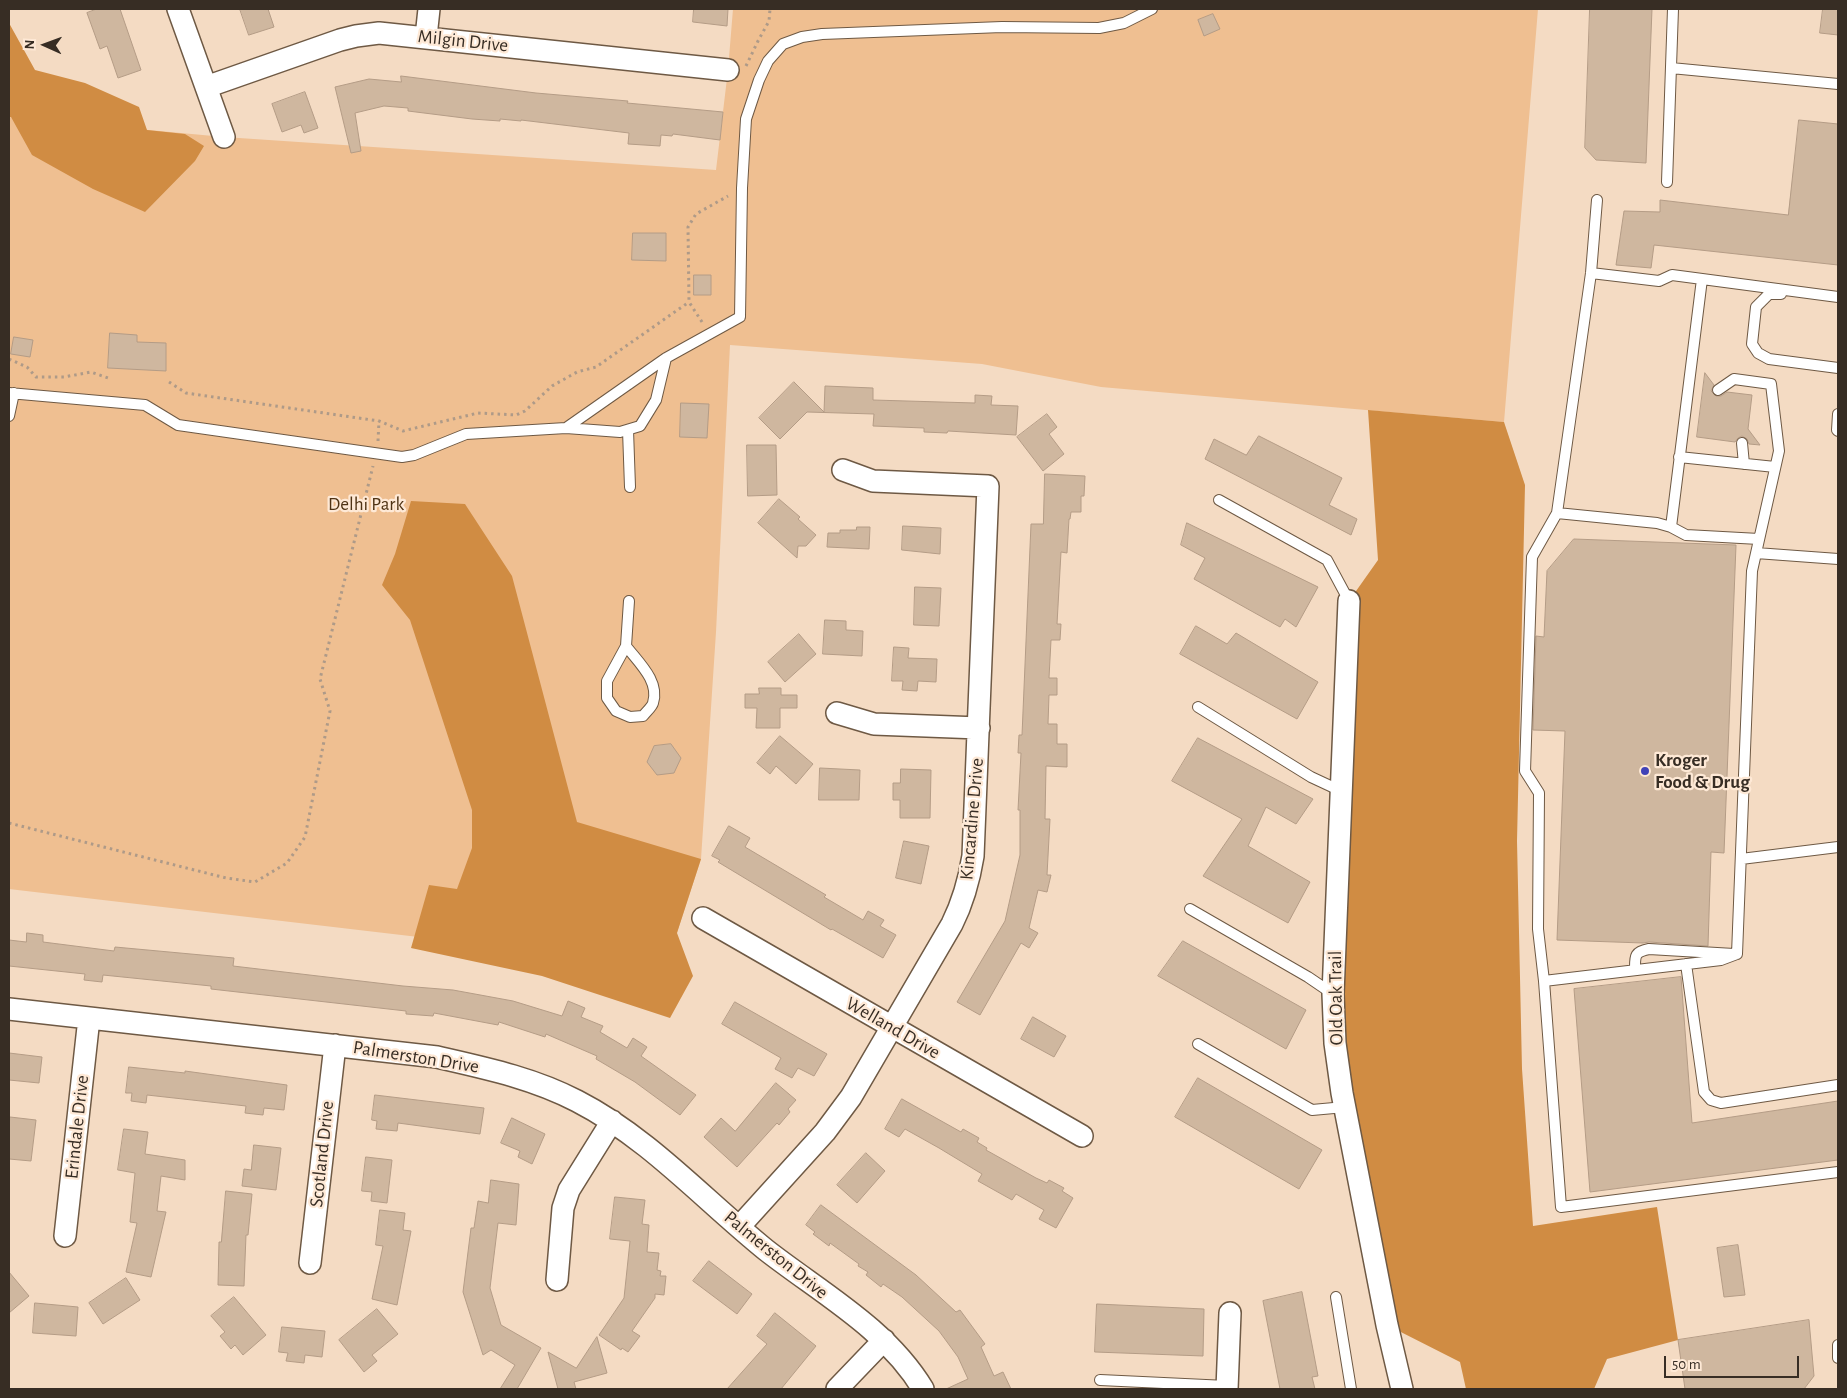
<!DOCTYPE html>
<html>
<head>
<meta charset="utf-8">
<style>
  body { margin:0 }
  #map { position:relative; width:1847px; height:1398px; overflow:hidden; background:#f4dbc3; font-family:"Alegreya Sans",sans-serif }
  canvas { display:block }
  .frame { position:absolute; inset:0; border:10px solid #372d24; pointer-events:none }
  .north { position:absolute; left:20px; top:20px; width:50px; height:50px; -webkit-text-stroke:4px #fee9d6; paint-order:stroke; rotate:272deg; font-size:14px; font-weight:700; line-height:20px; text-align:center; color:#372d24 }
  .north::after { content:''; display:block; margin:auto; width:18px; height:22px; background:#372d24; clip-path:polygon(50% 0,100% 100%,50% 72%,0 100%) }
  .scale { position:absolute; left:1664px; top:1356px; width:135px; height:22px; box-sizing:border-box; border:2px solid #372d24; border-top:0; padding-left:6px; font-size:15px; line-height:18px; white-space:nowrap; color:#372d24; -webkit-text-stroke:4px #fee9d6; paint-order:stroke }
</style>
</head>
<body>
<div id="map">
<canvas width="1847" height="1398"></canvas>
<div class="frame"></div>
<div class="north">N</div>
<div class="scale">50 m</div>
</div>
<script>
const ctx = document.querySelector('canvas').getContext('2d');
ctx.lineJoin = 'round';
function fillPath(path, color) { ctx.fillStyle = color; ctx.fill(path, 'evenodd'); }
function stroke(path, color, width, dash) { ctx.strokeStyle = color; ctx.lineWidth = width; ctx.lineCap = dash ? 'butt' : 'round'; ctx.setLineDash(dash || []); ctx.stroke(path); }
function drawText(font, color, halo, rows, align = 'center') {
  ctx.font = font + ' "Alegreya Sans",sans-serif'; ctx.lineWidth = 4.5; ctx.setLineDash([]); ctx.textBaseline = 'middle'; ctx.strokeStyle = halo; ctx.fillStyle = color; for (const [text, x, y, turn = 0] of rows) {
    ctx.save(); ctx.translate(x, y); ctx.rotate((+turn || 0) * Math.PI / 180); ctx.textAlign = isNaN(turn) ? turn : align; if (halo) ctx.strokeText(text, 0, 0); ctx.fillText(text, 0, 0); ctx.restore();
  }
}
fillPath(new Path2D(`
  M733 9H1538L1504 422 1101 387 982 364 730 345 716 632 701 859 666 966 9 889V117L224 137 716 170 728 70Z`), '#efbf91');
fillPath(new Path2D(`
  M9 23 35 70 85 83 139 107 147 130 185 134 204 146 195 161 145 212 93 189 32 155 11 117H9Z
  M1368 410 1504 422 1525 485 1517 841 1522 1069 1533 1226 1657 1207 1678 1340 1607 1359 1594 1389H1466L1460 1362 1387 1325 1342 1093 1349 601 1378 560Z
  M411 501 465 504 512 576 577 822 701 859 677 933 693 976 670 1018 542 976 411 948 429 885 457 889 472 848V810L410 620 382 585 395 554Z`), '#d08c43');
const building = new Path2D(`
  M97 9H120L141 70 118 78 107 46 100 49 87 13Z
  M240 9H268L274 27 249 35Z
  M694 9H728L727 26 693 22Z
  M1590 9H1652L1646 163 1596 160 1585 148Z
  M1823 9H1838V35L1820 33Z
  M1213 14 1220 29 1204 36 1198 20Z
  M401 76 536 93 628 101 627 103 723 112 720 140 673 134 672 136 661 135 660 146 628 144 629 133 521 120V121L500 119V121L472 119 408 111V108L384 106 355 113 361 151 351 153 335 87 369 79 401 82Z
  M305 92 318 128 304 133 301 125 282 132 272 104Z
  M1799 120 1838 124V265L1654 245 1651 268 1616 265 1624 211 1660 212V200L1788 215Z
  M633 233H666V261L632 260Z
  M694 275H711V295H694Z
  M110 333 137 335V342L166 343V371L108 368Z
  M14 337 33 340 30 357 11 354Z
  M1705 373 1714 385 1711 391 1716 396H1721L1727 392 1752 395 1748 429 1760 445 1749 444 1747 439 1742 436 1738 438 1735 442 1697 437Z
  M794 382 824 412 825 386 873 388V400L975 403V395L992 396 991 405 1018 406 1016 435 948 431 947 433 924 432V428L873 426 874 414 807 412 780 439 759 418Z
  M681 403 709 404 707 438 680 437Z
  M1047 414 1057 427 1049 434 1064 454 1043 471 1017 437Z
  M1259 436 1342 478 1329 505 1357 519 1351 535 1205 459 1214 439 1246 455Z
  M747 445H776L777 495 748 496Z
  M1045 474 1085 476 1084 496H1081V512H1071L1070 519H1069L1067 553 1061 552 1057 624H1061L1060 640H1051L1049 678H1057V695H1049L1048 724H1057V744H1067V767L1046 766 1045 819H1050L1047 875H1051L1047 892 1038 890 1029 928 1038 933 1029 948 1021 943 980 1015 957 1002 1005 921 1020 855V810H1018L1021 753H1018L1019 735H1022L1031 524H1043Z
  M779 499 800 517 798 519 816 535 806 546H798L797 558 758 523Z
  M1187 523 1318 587 1296 627 1285 619 1280 627 1194 579 1205 558 1181 545Z
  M903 526 941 528 940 554 902 550Z
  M857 527H870L869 549 827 547 828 533H840V530H856Z
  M1574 539 1736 545 1724 853 1711 852 1708 946 1649 942 1643 943 1557 940 1565 731 1533 730 1536 636 1544 637 1547 571Z
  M915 587 941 588 939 626 914 625Z
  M825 620 846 621V630L863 631 862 656 823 654Z
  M1196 626 1227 644 1236 633 1318 682 1297 719 1180 654Z
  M799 634 816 654 785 682 768 662Z
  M894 647 909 648 908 658 937 659 936 682 918 681 917 691 902 690 903 681H892Z
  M759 688H781V695H797V708H780V728H756L757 708H745V694H759Z
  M780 736 813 764 796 784 776 766 770 774 757 763Z
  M1198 738 1313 799 1296 824 1266 807 1248 846 1310 882 1288 923 1203 876 1242 819 1172 781Z
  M671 744 681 758 674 773 657 775 647 762 654 746Z
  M820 768 860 770 859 800H819Z
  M901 769 931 770 930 818H900V800H893V783H900Z
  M729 826 750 838 745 847 826 895 824 897 863 920 868 911 884 920 880 926 896 935 883 958 832 929 831 930 718 862 720 860 712 856Z
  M904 841 929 846 921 884 896 878Z
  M27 933 43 935V942L114 951 115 947 234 958 233 966 403 986 453 990 513 1001 562 1016 568 1001 585 1008 581 1017 603 1026 600 1032 627 1048 633 1038 647 1047 641 1056 696 1095 680 1115 635 1082 596 1059 597 1056 546 1034 545 1037 499 1022 498 1025 434 1013 433 1016 406 1014V1011L211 989V986L103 975 102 982 84 980 85 974 9 966V940L26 942Z
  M1183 941 1306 1010 1286 1049 1158 976Z
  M1681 977 1692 1123 1838 1101V1160L1590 1192 1574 989Z
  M735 1002 827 1054 814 1076 798 1068 792 1078 775 1069 781 1058 722 1024Z
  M1033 1017 1066 1036 1054 1057 1021 1039Z
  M9 1053 42 1057 39 1083 9 1080Z
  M129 1067 185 1073V1071L287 1085 284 1110 264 1108 263 1115 245 1113 246 1106 147 1095 146 1103 131 1101 132 1093H126Z
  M1198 1078 1322 1150 1299 1189 1175 1117Z
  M776 1083 796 1100 788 1109 790 1112 779 1125 777 1123 737 1167 704 1137 721 1118 735 1131Z
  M375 1095 484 1108 480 1134 398 1123 397 1131 376 1129 377 1121 372 1120Z
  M902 1099 961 1132 963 1129 979 1138 977 1142 987 1148 986 1150 1036 1178 1047 1183 1049 1180 1064 1188 1062 1191 1073 1198 1056 1228 1039 1219 1044 1210 1016 1194 1012 1200 978 1181 982 1174 939 1148 905 1129 899 1137 885 1129Z
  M10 1117 36 1120 31 1161 9 1159Z
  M512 1118 545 1134 532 1164 518 1157 520 1151 501 1143Z
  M124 1129 148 1132 145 1154 185 1160V1180L161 1176 157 1211 166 1212 151 1277 126 1272 137 1223 130 1222 135 1173 118 1170Z
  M254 1145 281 1148 276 1190 242 1186 244 1169 251 1170Z
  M866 1153 885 1171 857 1203 837 1185Z
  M366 1157 392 1160 387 1203 371 1201 372 1192 362 1191Z
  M491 1180 519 1184 516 1225 498 1223 490 1288 501 1325 541 1348 517 1389H500L515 1365 491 1350 483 1355 463 1292 471 1228H474L478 1201 488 1203Z
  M226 1191 252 1194 248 1235H246L244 1286 218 1285 219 1242H221Z
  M615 1197 645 1200 642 1224 649 1225 647 1252 659 1253 657 1270 661 1271 660 1276H666L664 1295 655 1294V1298L632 1331 640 1336 628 1352 622 1348 621 1350 599 1335 624 1298 630 1241 610 1239Z
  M821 1205 916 1275 956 1312 960 1310 985 1344 981 1347 994 1376 1003 1372 1011 1389H946L968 1379 958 1357 939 1331 902 1297 883 1284 881 1287 866 1275 868 1272 858 1266 859 1264 830 1243 829 1246 813 1234 815 1232 806 1225Z
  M380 1210 405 1213 403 1230 411 1231 397 1305 372 1299 383 1246 376 1245Z
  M1738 1245 1745 1295 1724 1297 1717 1248Z
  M709 1261 752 1294 737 1314 693 1281Z
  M9 1272 29 1296 9 1313Z
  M126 1278 140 1300 103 1324 89 1303Z
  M1302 1292 1318 1376 1312 1377 1315 1389H1280L1263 1301Z
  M234 1297 266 1335 243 1355 235 1345 231 1349 220 1336 225 1332 211 1316Z
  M35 1303 78 1307 76 1336 33 1333Z
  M1097 1304 1204 1309 1203 1356 1095 1352Z
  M377 1309 398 1334 372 1355 377 1361 364 1372 339 1340Z
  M775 1313 816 1346 781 1389H727L767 1344 757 1336Z
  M1809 1320 1814 1376 1804 1389H1685L1678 1340Z
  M282 1327 325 1331 322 1357 305 1355 304 1363 286 1361 288 1353 279 1352Z
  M597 1337 607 1373 574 1382 576 1389H558L548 1352 576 1368Z`);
fillPath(building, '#cfb79f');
stroke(building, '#b49c86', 1);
const lane = new Path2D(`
  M1671 68 1838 84
  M1667 182 1673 9
  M1597 200 1591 273 1557 513 1532 557 1525 771 1539 793 1538 929 1544 981 1561 1207 1838 1172
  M1591 273 1659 281 1672 275 1838 297
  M1781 294H1769L1756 307 1752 344 1758 353 1769 359 1838 368
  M1718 390 1734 379 1771 384 1779 451 1752 571 1737 954
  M9 393 145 405 178 425 402 457 414 455 466 434 566 428 666 358 740 317 742 188 746 119 759 80 768 61 783 44 802 37 822 34 1002 27 1099 28 1124 23 1152 9
  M1838 414 1837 430 1838 431
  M9 416 14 393
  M566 428 620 432 640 426 656 400 666 358
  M628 430 630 487
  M1742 443 1744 464
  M1679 457 1775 467
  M1219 500 1327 560 1349 601
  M1557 513 1657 523 1671 527 1686 535 1759 539
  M1671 527 1702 279
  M1756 553 1838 559
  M626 646C638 662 660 681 653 703 652 707 646 712 643 716L630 717 616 711 607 698V681L626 646 629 601
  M1198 707 1311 777 1341 791
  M1741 859 1838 847
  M1190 909 1308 977 1333 994
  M1686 964 1704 1092 1711 1100 1721 1103 1838 1085
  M1635 970C1635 956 1634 952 1649 949L1734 954
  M1544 981 1721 960 1737 954
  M1198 1044 1312 1110 1345 1107
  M1336 1297 1351 1389
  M1838 1345V1358
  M1100 1380 1227 1386`);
const street = new Path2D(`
  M178 9 224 137
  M426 37 429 9
  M206 87 340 40 356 36 379 33 728 70
  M1349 601 1333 994 1335 1043 1342 1093 1387 1325 1402 1389
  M837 713 874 724 979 728
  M703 918 1082 1136
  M9 1009 437 1057C485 1068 533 1078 577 1101 649 1138 703 1199 766 1250 821 1293 886 1328 923 1389
  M739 1227 825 1132 851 1097 952 924C963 902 969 881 973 856L988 486 873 481 843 470
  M65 1236 89 1018
  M310 1263 335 1045
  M557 1280 563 1208 569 1190 612 1121
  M837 1389 884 1340
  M1227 1389 1230 1313`);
stroke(lane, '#6e5944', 12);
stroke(street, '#6e5944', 24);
stroke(new Path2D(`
  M746 66 758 41 769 21 770 9
  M702 322 689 302 688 227 696 214 728 196
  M9 359 27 367 36 377H64L91 372 108 378
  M169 382 186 393 379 421 403 431 478 413 516 415 525 411 552 386 577 372 596 367 689 302
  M378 441 379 421
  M9 823 226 878 255 882 287 863 305 837 330 711 320 679 373 466`), '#ae9a88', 3, [2.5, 4]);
stroke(lane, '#fff', 10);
stroke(street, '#fff', 21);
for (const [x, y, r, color] of [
  [1645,771,5,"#4042b7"]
]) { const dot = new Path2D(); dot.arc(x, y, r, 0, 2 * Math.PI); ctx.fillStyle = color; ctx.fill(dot); stroke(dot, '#fee9d6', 2); }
drawText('19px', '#372d24', '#fee9d6', [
  ["Milgin Drive",463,41,6],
  ["Kincardine Drive",972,819,-85],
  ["Old Oak Trail",1336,998,-91],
  ["Welland Drive",893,1028,30],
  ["Palmerston Drive",416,1057,9],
  ["Erindale Drive",77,1127,-84],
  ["Scotland Drive",322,1154,-84],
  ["Palmerston Drive",776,1255,39]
]);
drawText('19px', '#4f3314', '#fee9d6', [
  ["Delhi Park",366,504]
]);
drawText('bold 19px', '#372d24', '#fee9d6', [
  ["Kroger",1655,760],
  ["Food & Drug",1655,782]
], 'left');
</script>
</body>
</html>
